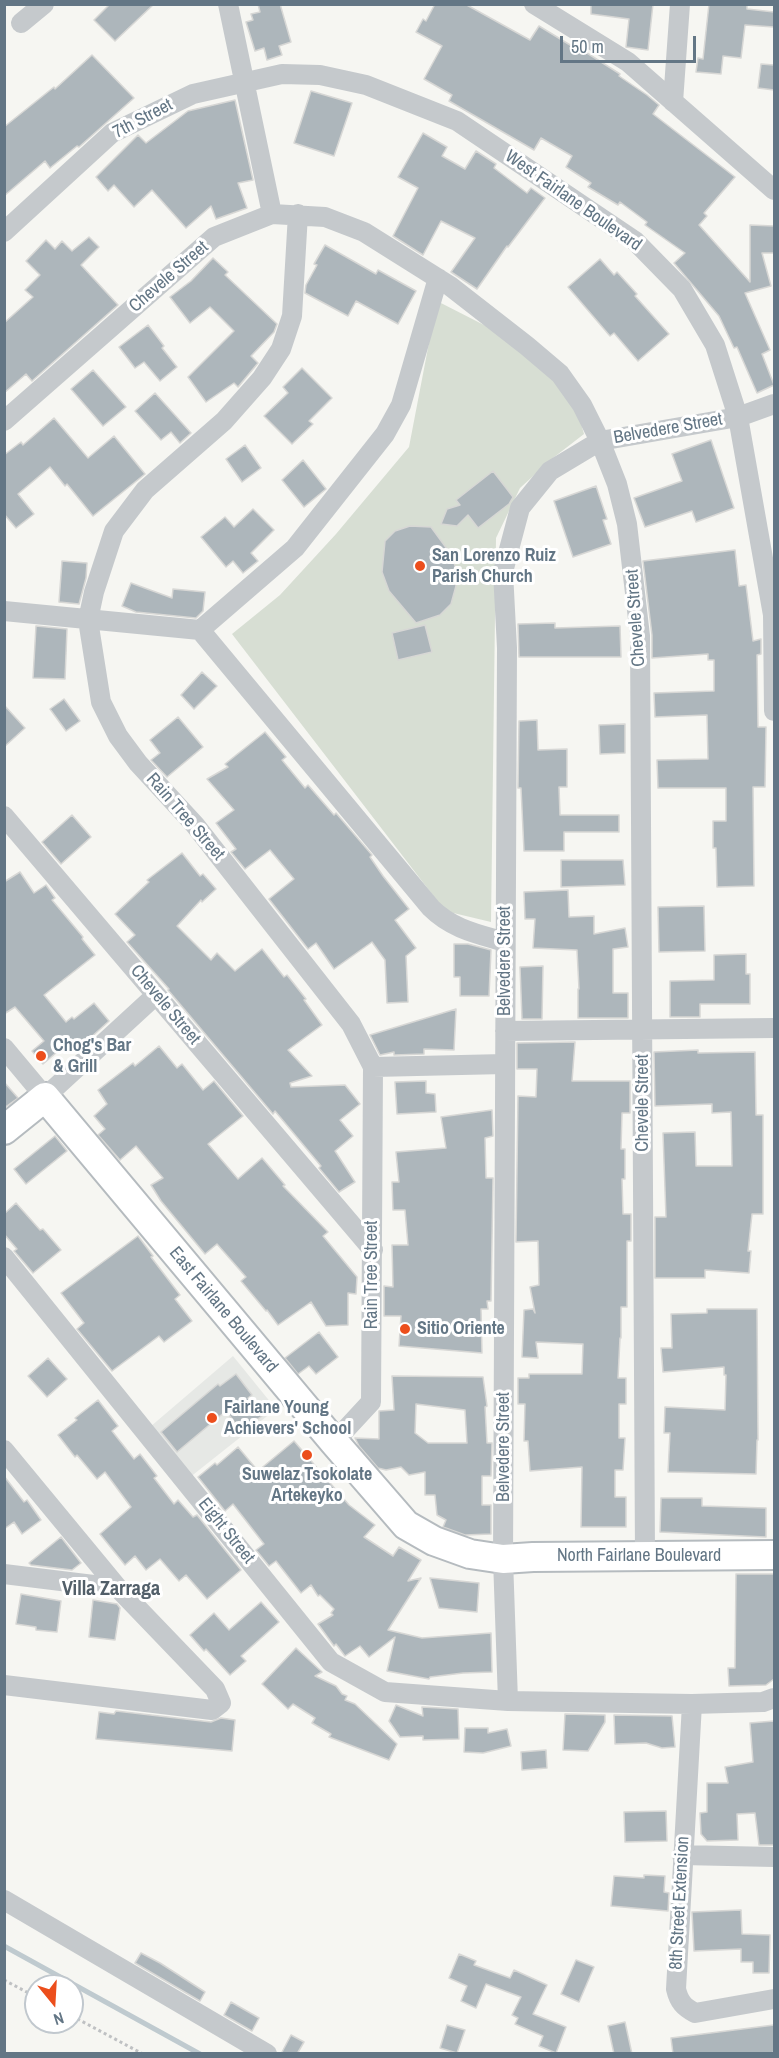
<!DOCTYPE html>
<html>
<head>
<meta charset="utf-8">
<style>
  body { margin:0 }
  #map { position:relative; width:779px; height:2058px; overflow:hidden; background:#f6f6f2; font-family:"Archivo Narrow",sans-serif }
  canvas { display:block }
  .frame { position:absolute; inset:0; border:6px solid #637685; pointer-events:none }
  .north { position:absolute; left:24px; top:1974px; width:60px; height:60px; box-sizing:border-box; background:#fff; border:2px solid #c1c8ce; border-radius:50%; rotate:162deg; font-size:16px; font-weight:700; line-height:24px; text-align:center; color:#637685 }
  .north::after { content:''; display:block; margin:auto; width:21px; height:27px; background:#ec4e1c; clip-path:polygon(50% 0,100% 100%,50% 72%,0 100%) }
  .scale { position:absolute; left:560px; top:36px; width:136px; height:27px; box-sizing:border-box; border:3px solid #637685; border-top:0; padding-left:8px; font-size:18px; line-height:21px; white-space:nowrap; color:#637685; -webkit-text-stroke:4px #fff; paint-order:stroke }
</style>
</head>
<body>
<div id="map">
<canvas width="779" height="2058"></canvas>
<div class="frame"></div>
<div class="north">N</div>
<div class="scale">50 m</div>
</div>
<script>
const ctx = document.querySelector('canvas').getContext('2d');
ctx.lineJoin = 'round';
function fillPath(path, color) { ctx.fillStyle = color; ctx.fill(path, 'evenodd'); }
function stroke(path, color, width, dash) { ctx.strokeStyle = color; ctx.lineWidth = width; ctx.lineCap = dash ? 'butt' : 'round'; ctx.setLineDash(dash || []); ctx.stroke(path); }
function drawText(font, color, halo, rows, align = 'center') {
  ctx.font = font + ' "Archivo Narrow",sans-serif'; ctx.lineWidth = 6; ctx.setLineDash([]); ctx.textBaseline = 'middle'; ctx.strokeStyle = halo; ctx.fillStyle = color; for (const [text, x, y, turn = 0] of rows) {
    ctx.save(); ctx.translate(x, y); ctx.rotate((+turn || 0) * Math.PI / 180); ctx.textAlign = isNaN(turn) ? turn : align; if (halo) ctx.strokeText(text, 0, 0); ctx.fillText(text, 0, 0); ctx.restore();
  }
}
fillPath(new Path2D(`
  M233 1356 276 1409 189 1478 150 1427Z`), '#e6e8e5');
fillPath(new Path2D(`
  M437 301 531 349 575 403 584 434 553 458 520 488 496 538 491 922 445 911 232 634 280 595 336 534 409 447Z`), '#d7ded3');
stroke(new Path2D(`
  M4 1946 200 2054`), '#bfcacf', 5);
const building = new Path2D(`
  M110 4H154L115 41 94 20Z
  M258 4H280L291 42 279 46 282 55 267 60 264 48 255 51 246 22 253 20 251 14 260 12Z
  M435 4H465L530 40 539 26 575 48 576 46 620 74 619 76 647 95 659 105 653 114 735 177 704 213 707 216 699 225 750 282V225L774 226V253H762L771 286 745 293 770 350 762 354 774 385 757 393 737 347 734 348 719 316 674 263 685 253 645 225 647 222 620 202 618 205 588 187 591 183 566 167 572 156 541 138 534 150 449 101 452 95 424 79 442 46 416 32 423 19 426 21Z
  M591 4H653L648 50 626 47 629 19 591 14Z
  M709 4H747V9L774 12V27L745 25 741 58 723 56 721 74 696 72 698 58 703 59Z
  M92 55 134 98 79 147 77 146 50 168 45 161 4 196V127L54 87 55 89Z
  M761 64 774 65V90L758 88Z
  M311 91 352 103 334 156 294 143Z
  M235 100 253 180 238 183 247 208 216 219 211 206 186 228 152 190 134 207 114 185 108 191 96 177 138 135 146 143 188 111Z
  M423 133 447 147 442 156 465 169 476 151 496 164 494 168 527 193 531 188 545 198 508 247 507 246 477 289 451 272 475 238 441 221 423 255 393 236 418 188 398 177Z
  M89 237 99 247 81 265 118 305 32 381 26 374 4 393V323L33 297 25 290 40 275 26 261 46 240 55 249 62 241 72 251Z
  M325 245 376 274 378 270 416 291 398 324 356 301 348 316 305 293 306 285 317 265 314 264Z
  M213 258 228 272 225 275 277 324 274 332 251 356 258 363 238 387 234 383 206 402 188 377 234 331 210 307 190 323 170 297 191 281Z
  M600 259 614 275 617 272 637 294 635 296 669 334 638 361 614 333 610 336 568 287Z
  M148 325 164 346 162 348 177 367 160 381 144 362 135 368 119 347Z
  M302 368 332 398 309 421 313 424 292 444 264 416 288 393 283 387Z
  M93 370 126 407 103 426 71 389Z
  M155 393 191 433 180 443 171 432 161 440 135 411Z
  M54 418 88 458 114 436 145 474 93 516 67 484 65 486 50 467 18 494 34 514 16 528 4 514V455L21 442 23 445Z
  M711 440 734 508 696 522 692 511 645 527 634 498 682 481 672 454Z
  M245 445 261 468 242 482 226 459Z
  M303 460 326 489 304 507 282 480Z
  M493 471 513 497 509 504 478 528 468 515 457 526 441 524 447 509 460 505 456 500Z
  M596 486 607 519 603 520 611 544 573 557 554 501Z
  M253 509 274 530 251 553 258 561 243 573 233 561 226 567 201 537 225 517 234 527Z
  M410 526 431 527 450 553 456 568V586L451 604 440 615 416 623 389 591 382 572 385 541 395 531Z
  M735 550 739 586 746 585 753 641 761 639V654L757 655 758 727H766L765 787H753L754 886 717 887 716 848H713V821H726V788H658L657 760 708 759 707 715 655 717 654 693 714 691V660H708V654L652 658V635L643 561Z
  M62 561 87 563 86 578 79 604 59 602Z
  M131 583 172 598 173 589 205 592 203 611 196 618 136 612 122 606Z
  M555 623V628L620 626 621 657H519L518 624Z
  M425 625 432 652 398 660 392 633Z
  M36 626 67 629 65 679 33 678Z
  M202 672 217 686 194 709 181 695Z
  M64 699 80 721 66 731 50 709Z
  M4 705 25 728 4 747Z
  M178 717 203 747 167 777 151 760 160 753 150 740Z
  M537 720 538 750 567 749V787H559L560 815H619V832H564V851H524L521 788H518L519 721Z
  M625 724V753L600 754 599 725Z
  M265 732 286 757 282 760 305 788 308 785 334 815 336 813 372 855 370 857 383 876 409 909 395 920 416 948 406 956 408 1002 387 1003 385 960 372 942 334 969 316 943 308 949 269 899 294 879 270 850 245 869 231 852 236 849 216 823 234 810 207 779 228 767 225 764Z
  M72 815 91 837 61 864 42 842Z
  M182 853 200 876 203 874 216 889 202 902 201 900 177 926 211 960 217 953 235 971 262 949 284 977 287 975 306 999 304 1000 322 1025 288 1050 312 1076 290 1083 291 1087 345 1085 360 1104 340 1120 353 1136 335 1151 355 1182 339 1192 319 1168 321 1166 275 1111 273 1114 168 990 169 989 127 942 135 935 115 914 149 882 147 880Z
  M561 860H623L625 885 561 887Z
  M20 872 34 893 46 885 55 898 52 900 83 937 82 939 95 955 44 995 66 1022 72 1017 74 1019 94 1003 109 1021 78 1049 71 1040 43 1064 32 1051 44 1041 15 1007 4 1014V882Z
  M568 890 569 917 594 916V934L625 928 628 947 613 949V993H628V1018H578V989H579L577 950 533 948 535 919H525L524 892Z
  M704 906 705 951 659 952 658 907Z
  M454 944H468L491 950 489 996H460V977H454Z
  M746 954V974H750V1004H700V1017H670V981L714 980V955Z
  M543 966 542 1019H522L520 967Z
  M456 1009 454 1050 424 1049V1054L394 1055V1052L380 1055 370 1035Z
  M575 1042 572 1081H630V1113H622L621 1149H625V1179H622L623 1214H631V1241H627V1307H621V1338H620L618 1378H626V1404H619V1438H625L623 1470H615V1497H626V1527H581L582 1467 530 1471 528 1441H524L525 1404H518V1378H529V1374H582L583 1344 536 1342 538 1358 522 1357 524 1310 533 1309 535 1313 530 1287 539 1285 538 1241 516 1242 518 1096 536 1097 537 1069H517V1043Z
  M159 1046 177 1068 182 1064 203 1090 214 1081 243 1116 208 1144 238 1179 262 1158 285 1185 283 1186 328 1232 323 1236 357 1277 356 1294 348 1293V1325L326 1326 311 1302 278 1325 267 1310 266 1311 241 1281 246 1277 217 1244 205 1254 161 1201 151 1185 163 1178 136 1146 120 1160 98 1135 105 1129 94 1116 107 1104 98 1090 133 1063 135 1066Z
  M698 1050V1053L755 1052 756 1115H763V1214H752L748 1251H751L749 1273 705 1270V1278H655V1217H666L663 1133 695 1132 696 1166H732L731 1112 712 1113V1104L655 1106 654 1052Z
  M426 1081V1093L435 1094 436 1112 397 1114 395 1082Z
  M4 1082 18 1098 4 1108Z
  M492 1110 493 1136 485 1138 486 1178H493L491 1301H487L488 1309H481L482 1353 399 1346 401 1316H384V1286L393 1287 392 1245H408L405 1210H393L392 1182H399L396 1152 446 1148 441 1117Z
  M55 1136 67 1151 26 1184 14 1169Z
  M16 1203 40 1230 43 1229 61 1250 33 1273 14 1251 17 1249 4 1234V1214Z
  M138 1236 153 1256 151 1257 180 1295 175 1299 192 1321 164 1342 159 1336 112 1371 77 1329 84 1323 61 1293Z
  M707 1309H757L758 1440H757L756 1474 668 1472 670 1433H664L665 1407 725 1410 726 1375H724V1367L663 1372 661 1348H672L671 1314 707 1313Z
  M319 1332 338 1357 316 1374 309 1366 298 1374 285 1358Z
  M48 1358 67 1379 47 1397 28 1376Z
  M236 1374 252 1395 248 1398 262 1416 241 1431 226 1411 177 1452 161 1432 218 1384 220 1386Z
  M392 1376 483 1377 487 1406 485 1407 487 1443H492L491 1476H482V1505H491V1534L465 1535 443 1527 446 1520 437 1515 435 1495H425V1472L409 1475 401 1467 386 1470 378 1468 359 1446 355 1438 379 1439V1411L394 1410ZM416 1404 465 1410 467 1443H428L415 1433Z
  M98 1400 118 1426 112 1431 134 1459 140 1454 157 1476 154 1478 174 1504 178 1500 193 1517 197 1515 241 1570 207 1599 186 1575 179 1581 160 1559 146 1570 135 1556 125 1565 100 1534 131 1507 105 1472 97 1479 77 1455 75 1457 58 1435 77 1420 75 1418Z
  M294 1441 349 1505 375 1525 364 1537 393 1556 399 1547 421 1560 408 1581 421 1578 388 1630 422 1638 491 1633 492 1672 463 1673 430 1677 429 1679 387 1671 395 1637 369 1657 360 1646 345 1656 336 1644 334 1646 318 1624 333 1615 331 1613 334 1609 320 1595 318 1596 311 1585 301 1593 276 1561 269 1566 256 1550 264 1544 233 1504 225 1511 198 1477 215 1463 217 1465 238 1447 258 1471Z
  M4 1476 24 1502 27 1500 41 1520 22 1534 14 1522 4 1529Z
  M661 1498H702V1506L766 1508V1537L660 1532Z
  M61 1537 81 1563 72 1570 31 1565 29 1563Z
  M736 1574H774V1679L766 1685 729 1686 728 1668H735Z
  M430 1578 479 1583 477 1612 439 1608Z
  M21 1594 61 1601 57 1632 36 1630V1627L16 1624Z
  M93 1600 117 1604 120 1608 115 1640 89 1637Z
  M261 1602 279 1622 241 1656 246 1661 230 1675 206 1649 204 1651 190 1635 214 1613 229 1630Z
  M296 1648 322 1672 315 1676 336 1686 342 1694 347 1696 345 1700 355 1704 397 1744 389 1760 329 1737 331 1734 312 1723 315 1718 293 1704 288 1709 262 1684Z
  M396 1705 423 1716 422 1707 458 1709 459 1739 423 1740V1736L400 1737 389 1721Z
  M116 1711 211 1722 221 1718 235 1720 232 1751 96 1739 99 1712 114 1714Z
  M565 1714 605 1715V1722L588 1751 563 1750Z
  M614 1715 672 1716 675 1747 662 1748 646 1743 615 1744Z
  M774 1721V1845H759L755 1813 737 1814 738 1840 707 1841 701 1834 700 1813 707 1812V1783H728L725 1767 753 1762 750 1723Z
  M465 1728H488V1733L507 1729 511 1746 483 1753 464 1752Z
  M546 1750 547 1768 522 1770 521 1752Z
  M666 1811 667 1841 625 1842 624 1812Z
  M644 1875 665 1876 664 1892 669 1893 668 1911 611 1906 614 1876 644 1878Z
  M741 1910 742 1934 770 1935 769 1973H753V1962H741V1949L694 1951 692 1912Z
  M141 1953 160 1963 205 1992 200 2001 135 1963Z
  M459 1954 476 1961 474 1965 510 1978 514 1970 547 1985 533 2014 566 2027 556 2053 539 2046 543 2036 515 2024 518 2018 512 2015 521 1997 486 1984 476 2008 461 2001 467 1986 449 1978Z
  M576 1960 594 1967 579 2002 561 1994Z
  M231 2002 259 2018 252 2031 224 2015Z
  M625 2022 632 2054H614L608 2026Z
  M447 2025 465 2030 457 2053 440 2048Z
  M774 2025V2052L769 2054H673L671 2038Z
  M291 2035 304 2042 297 2054H281Z`);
fillPath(building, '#adb6bb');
stroke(building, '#d7d7d5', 1.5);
const secondary = new Path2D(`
  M4 1130 45 1097 334 1442 406 1525 434 1541 470 1554 503 1559 533 1557 774 1555`);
stroke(secondary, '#b5bbbf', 32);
stroke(new Path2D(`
  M4 1980 36 1997
  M72 2016 143 2054`), '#bfc1c3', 3, [3, 3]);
stroke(new Path2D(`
  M228 4 272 214
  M534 4 628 62 774 190
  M21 23 44 4
  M673 102 680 4
  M298 214 292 316 281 349 262 378 224 421 145 490 114 531 94 592 88 620 101 702 118 736 138 763 195 825 351 1024 373 1067 371 1402 334 1442
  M4 232 112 133 193 94 282 74 320 75 366 85 457 121 635 241 682 289 715 345 738 417 773 615 774 711
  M4 421 214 237 272 214 325 217 364 232 450 286 527 346 560 374 582 405 600 441 617 484 627 524 640 636 645 1556
  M4 611 200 630 431 908C452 929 478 934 505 942
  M200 630 295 548 385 434 401 405 438 278
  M4 816 373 1250
  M505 1031 774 1028
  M4 1048 45 1097 156 995
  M373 1067 505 1064
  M4 1257 331 1662 385 1692 508 1701 692 1704 763 1702 774 1698
  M4 1450 118 1588 215 1689 221 1703 212 1710 4 1685
  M4 1574 118 1588
  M508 1701 503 1559 507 648 503 572 520 508 550 471 600 441 738 417 774 404
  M692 1704 676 1989C679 2002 684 2007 695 2013L774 1999
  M682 1855 774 1857
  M4 1900 267 2054`), '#c5c9cc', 20);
stroke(secondary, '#fff', 28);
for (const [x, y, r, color] of [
  [420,566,6,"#ec4e1c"],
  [41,1056,6,"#ec4e1c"],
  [405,1329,6,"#ec4e1c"],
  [212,1418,6,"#ec4e1c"],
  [307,1455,6,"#ec4e1c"]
]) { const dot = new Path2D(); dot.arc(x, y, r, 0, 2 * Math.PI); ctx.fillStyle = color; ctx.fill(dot); stroke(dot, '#fff', 2); }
drawText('18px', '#637685', '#fff', [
  ["7th Street",143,119,-28],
  ["West Fairlane Boulevard",573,201,35],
  ["Chevele Street",169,277,-41],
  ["Belvedere Street",668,429,-10],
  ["Chevele Street",636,618,-94],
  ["Rain Tree Street",185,817,49],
  ["Belvedere Street",505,961,-90],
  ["Chevele Street",165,1005,50],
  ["Chevele Street",643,1103,-90],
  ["Rain Tree Street",372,1275,-90],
  ["East Fairlane Boulevard",223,1310,50],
  ["Belvedere Street",504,1447,-90],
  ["Eight Street",226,1531,51],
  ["North Fairlane Boulevard",639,1556],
  ["8th Street Extension",680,1903,-87]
]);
drawText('bold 18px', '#637685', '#fff', [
  ["San Lorenzo Ruiz",432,556],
  ["Parish Church",432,577],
  ["Chog's Bar",53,1046],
  ["& Grill",53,1067],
  ["Sitio Oriente",417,1329],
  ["Fairlane Young",224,1408],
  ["Achievers' School",224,1429],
  ["Suwelaz Tsokolate",307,1475,"center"],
  ["Artekeyko",307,1496,"center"]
], 'left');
drawText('bold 20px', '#525f69', '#fff', [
  ["Villa Zarraga",111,1590]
]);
</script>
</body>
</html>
